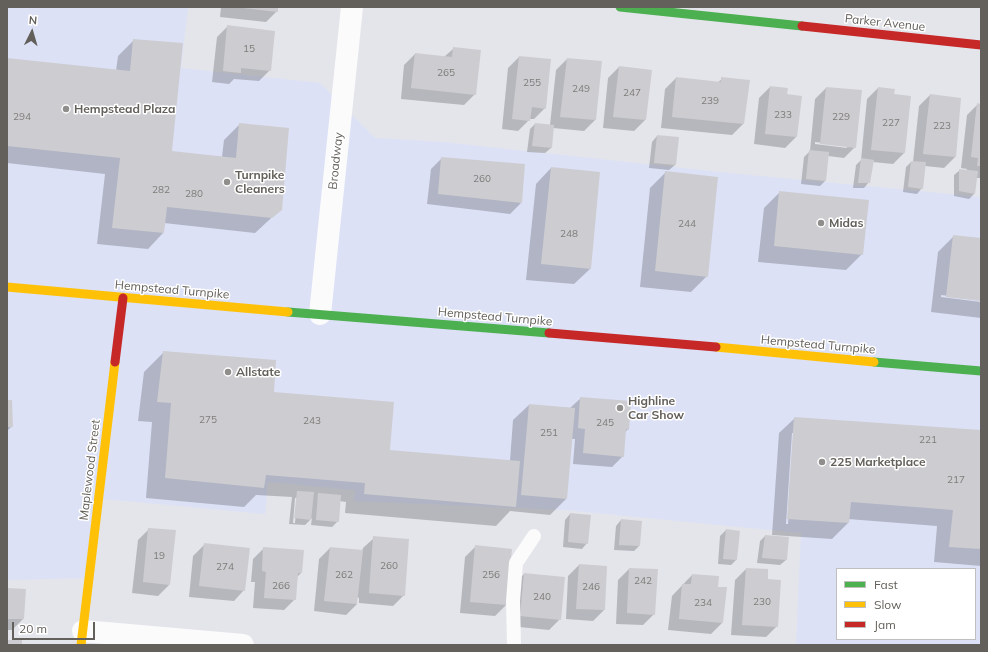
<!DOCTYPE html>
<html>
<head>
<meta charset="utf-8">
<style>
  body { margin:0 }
  #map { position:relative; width:988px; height:652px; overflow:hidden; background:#e4e5eb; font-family:Mulish,sans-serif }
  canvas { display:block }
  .frame { position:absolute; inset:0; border:8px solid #635f5a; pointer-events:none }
  .legend { position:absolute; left:836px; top:568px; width:140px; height:72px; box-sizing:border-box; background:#fff; border:1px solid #c1bfbd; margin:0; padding:5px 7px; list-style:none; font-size:12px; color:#635f5a }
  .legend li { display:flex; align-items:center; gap:8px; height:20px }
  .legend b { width:20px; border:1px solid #c1bfbd }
  .north { position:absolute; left:12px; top:12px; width:40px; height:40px; -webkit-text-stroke:3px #fff; paint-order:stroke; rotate:5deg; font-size:11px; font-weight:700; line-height:16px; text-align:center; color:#635f5a }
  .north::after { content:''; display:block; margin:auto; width:14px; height:18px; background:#635f5a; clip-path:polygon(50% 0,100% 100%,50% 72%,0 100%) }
  .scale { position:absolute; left:12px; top:622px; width:83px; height:18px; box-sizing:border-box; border:2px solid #635f5a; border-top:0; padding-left:5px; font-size:12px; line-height:14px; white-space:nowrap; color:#635f5a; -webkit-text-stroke:3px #fff; paint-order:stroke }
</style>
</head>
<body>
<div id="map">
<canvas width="988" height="652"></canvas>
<div class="frame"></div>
<ul class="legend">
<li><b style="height:5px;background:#4caf50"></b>Fast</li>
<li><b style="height:5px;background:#ffc107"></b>Slow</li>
<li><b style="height:5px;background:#c62828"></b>Jam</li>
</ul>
<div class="north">N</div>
<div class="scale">20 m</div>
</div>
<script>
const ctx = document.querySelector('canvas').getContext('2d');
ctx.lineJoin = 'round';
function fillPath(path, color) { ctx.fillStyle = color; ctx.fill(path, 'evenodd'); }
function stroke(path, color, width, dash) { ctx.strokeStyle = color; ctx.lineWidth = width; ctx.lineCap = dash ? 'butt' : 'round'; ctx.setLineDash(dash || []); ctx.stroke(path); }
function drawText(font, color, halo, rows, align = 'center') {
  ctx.font = font + ' Mulish,sans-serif'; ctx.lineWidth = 3; ctx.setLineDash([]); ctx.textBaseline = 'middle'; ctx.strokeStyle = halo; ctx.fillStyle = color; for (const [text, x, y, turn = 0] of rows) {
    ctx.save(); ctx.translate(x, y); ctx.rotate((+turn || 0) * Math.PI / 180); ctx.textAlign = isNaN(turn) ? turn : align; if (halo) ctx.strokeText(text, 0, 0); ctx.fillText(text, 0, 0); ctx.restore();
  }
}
fillPath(new Path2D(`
  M7 7H188L181 68 320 83 375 138 443 142 719 172 981 197V645H796L801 533 565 510 354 501 355 490 268 482 265 514 103 499 92 578 7 580ZM837 569H975V639H837Z`), '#dce1f6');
fillPath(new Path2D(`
  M221 7H277V11L266 22 220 17Z
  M228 26 270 70 259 81 234 79 229 84 212 82 217 37Z
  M133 41 171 152 222 157 224 140 240 124 281 209 255 233 164 223 163 233 148 249 97 244 105 174 7 163V59L116 71 118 56Z
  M453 49 475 94 464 105 401 99 404 65 415 54 444 57Z
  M519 57 545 108 534 119H530L518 131 502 129 508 68Z
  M567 59 601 62 595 120 584 131 553 128 551 148 545 153 527 152 530 129 535 124 550 125 556 70Z
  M619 67 645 120 634 131 603 128 608 78Z
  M676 78 717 83 722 79 743 124 732 135 661 128 665 89Z
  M770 87 786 95 796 137 785 148 754 144 759 98Z
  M826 88 855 147 844 158 828 156 825 181 820 186 801 184 804 157 810 151 815 99ZM815 142 847 146V148L815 144Z
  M878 88 893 95 904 153 893 164 873 162 869 182 864 188H853L856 165 861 160 867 99Z
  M930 95 955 157 944 168 925 166 922 188 917 194 903 192 906 167 911 162H913L919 106Z
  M978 104 981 105V178H976L974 194 969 199 954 196V175L960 170 967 171V169L961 168 967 115Z
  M657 136 675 165 669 170 649 168 652 142Z
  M442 158 521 203 510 214 427 204 431 169Z
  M551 168 590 269 574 284 526 280 536 184Z
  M666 172 707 276 691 292 640 287 650 188Z
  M780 192 862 254 846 270 758 262 764 208Z
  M954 236 981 239V300L941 295V297L981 302V318L931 312 938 252Z
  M164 352 272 392 389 451 510 461 513 420 529 405 570 408 581 398 628 429 625 432 623 456 612 467 573 464 575 439H571L566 499 550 515 510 511 496 526 345 513 346 502 339 501 338 521 332 527 311 525 312 518 305 525 289 524 292 497 256 495 244 507 146 498 152 422 138 421 144 372ZM295 498H297L295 523H293Z
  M7 401 12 426 7 431Z
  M795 418 981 432V566L934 562 937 526 848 519V523L832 539 772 535 779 433ZM792 433H794L788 524H786Z
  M570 514 587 543 582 549 563 547 565 520Z
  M621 520 639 546 634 551 614 550 616 526Z
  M149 529 169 585 158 596 132 593 138 540Z
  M726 530 736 560 731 565 718 564 720 536Z
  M765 536 786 560 780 565 757 563 760 541Z
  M374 538 404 595 393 606 359 603V598L357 597V604L346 615 314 611 319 559 330 548 362 551 363 548Z
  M204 545 244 590 234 601 189 597 193 556Z
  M476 546 506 605 495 616 460 613 465 557Z
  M264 548 303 551 301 573 296 578 295 599 284 610 253 608 255 582H251L253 559Z
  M579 565 604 610 593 621 566 619 568 576Z
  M629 569 654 614 643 625 616 624 618 580Z
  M746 569 766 580 777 626 766 637 731 635 735 580Z
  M524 574 560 619 549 630 509 626 513 585Z
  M692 575 717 588 722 623 711 634 668 630 672 596Z
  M7 589 23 619 12 630H7Z`), '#0003');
fillPath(new Path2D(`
  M243 7H278V12L243 8Z
  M227 25 275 31 271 71 241 68V73L223 71Z
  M133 39 183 43 172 151 236 158 239 123 289 128 282 210 272 218 167 207 164 233 112 228 120 158 7 146V58L130 71Z
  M453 47 481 50 476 95 411 88 415 53 452 57Z
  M519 56 551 59 546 109 532 107 530 121 512 119Z
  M567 58 602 61 596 120 560 117Z
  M619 66 652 70 646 120 613 117Z
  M676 77 721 82V77L750 80 744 124 672 117Z
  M770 86 788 88 787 94 802 96 797 137 765 134Z
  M826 87 862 90 856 148 820 144Z
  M878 87 895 89 894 94 911 96 905 153 871 150Z
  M930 94 961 98 956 157 923 154Z
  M977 103 981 104V166H977L978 158 971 157Z
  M535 123 554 125 552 148 532 146Z
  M657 135 679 137 676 165 654 163Z
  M809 150 829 152 826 181 806 179Z
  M441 157 525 164 522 203 438 194Z
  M861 158 874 160 870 183H858Z
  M911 161 926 162 923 189 908 187Z
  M551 167 600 172 591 269 541 264Z
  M959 169 978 171 975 194 959 191Z
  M665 171 718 177 708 277 655 271Z
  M779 191 869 200 863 255 774 246Z
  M953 235 981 238V301L946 297Z
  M163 351 276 360 274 392 394 402 390 450 520 461 516 507 364 494 365 483 266 475 264 488 165 478 171 403 157 402Z
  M580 397 631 401 629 430 626 429 624 457 583 453 585 429 578 428Z
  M7 400H12L13 427H7Z
  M529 404 575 408 567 499 521 495Z
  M794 417 981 430V549L949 547 953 510 851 502 849 523 787 519Z
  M297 491 314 492 311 520 294 518Z
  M318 493 341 495 339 522 316 520Z
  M570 513 591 515 588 544 568 542Z
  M621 519 642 521 640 546 619 545Z
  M148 528 176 530 170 585 143 582Z
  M726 529 740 531 737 560 723 559Z
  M765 535 789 537 787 560 762 558Z
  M373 536 409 539 405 596 369 593Z
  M204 543 250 548 245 591 199 586Z
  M475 545 512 549 507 605 470 602Z
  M263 547 304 550 302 573H298L296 600 264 598 266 572 262 571Z
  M330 547 363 550 357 604 324 601Z
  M579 564 607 566 605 610 576 609Z
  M629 568 658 569 655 615 627 613Z
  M746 568 768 569V579L781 580 778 627 742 625Z
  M524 573 565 577 561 620 520 616Z
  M692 574 719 576 718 587H727L723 623 679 619 682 584H691Z
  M7 588 26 589 24 619H7Z
  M7 640H22V645H7Z`), '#cdcdd1');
stroke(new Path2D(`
  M514 645 513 601 516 563 534 536`), '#fbfbfc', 14);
stroke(new Path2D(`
  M320 314 352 7
  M83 631 243 645`), '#fbfbfc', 22);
stroke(new Path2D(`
  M620 7 802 26
  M288 312 549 333
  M874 362 981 371`), '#4caf50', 9);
stroke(new Path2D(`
  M7 287 288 312
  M716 347 874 362
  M81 645 115 362`), '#ffc107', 9);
stroke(new Path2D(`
  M802 26 981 45
  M549 333 716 347
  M115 362 123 298`), '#c62828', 9);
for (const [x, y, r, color] of [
  [66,109,4,"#908e8d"],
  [227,182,4,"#908e8d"],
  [821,223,4,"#908e8d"],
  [228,372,4,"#908e8d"],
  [620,408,4,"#908e8d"],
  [822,462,4,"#908e8d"]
]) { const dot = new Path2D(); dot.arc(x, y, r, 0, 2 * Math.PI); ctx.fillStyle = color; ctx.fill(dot); stroke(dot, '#fff', 1.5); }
drawText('10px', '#7e7c79', null, [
  ["15",249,49],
  ["265",446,73],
  ["255",532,83],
  ["249",581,89],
  ["247",632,93],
  ["239",710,101],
  ["233",783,115],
  ["294",22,117],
  ["229",841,117],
  ["227",891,123],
  ["223",942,126],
  ["260",482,179],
  ["282",161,190],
  ["280",194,194],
  ["244",687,224],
  ["248",569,234],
  ["275",208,420],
  ["243",312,421],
  ["245",605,423],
  ["251",549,433],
  ["221",928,440],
  ["217",956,480],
  ["19",159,556],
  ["260",389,566],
  ["274",225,567],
  ["262",344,575],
  ["256",491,575],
  ["242",643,581],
  ["266",281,586],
  ["246",591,587],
  ["240",542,597],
  ["230",762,602],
  ["234",703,603]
]);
drawText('12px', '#635f5a', '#fff', [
  ["Parker Avenue",885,23,6],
  ["Broadway",336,161,-84],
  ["Hempstead Turnpike",172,290,5],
  ["Hempstead Turnpike",495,317,5],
  ["Hempstead Turnpike",818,345,5],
  ["Maplewood Street",90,470,-83]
]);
drawText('bold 12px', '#635f5a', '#fff', [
  ["Hempstead Plaza",74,109],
  ["Turnpike",235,175],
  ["Cleaners",235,189],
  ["Midas",829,223],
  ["Allstate",236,372],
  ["Highline",628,401],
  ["Car Show",628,415],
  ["225 Marketplace",830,462]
], 'left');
</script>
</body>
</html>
